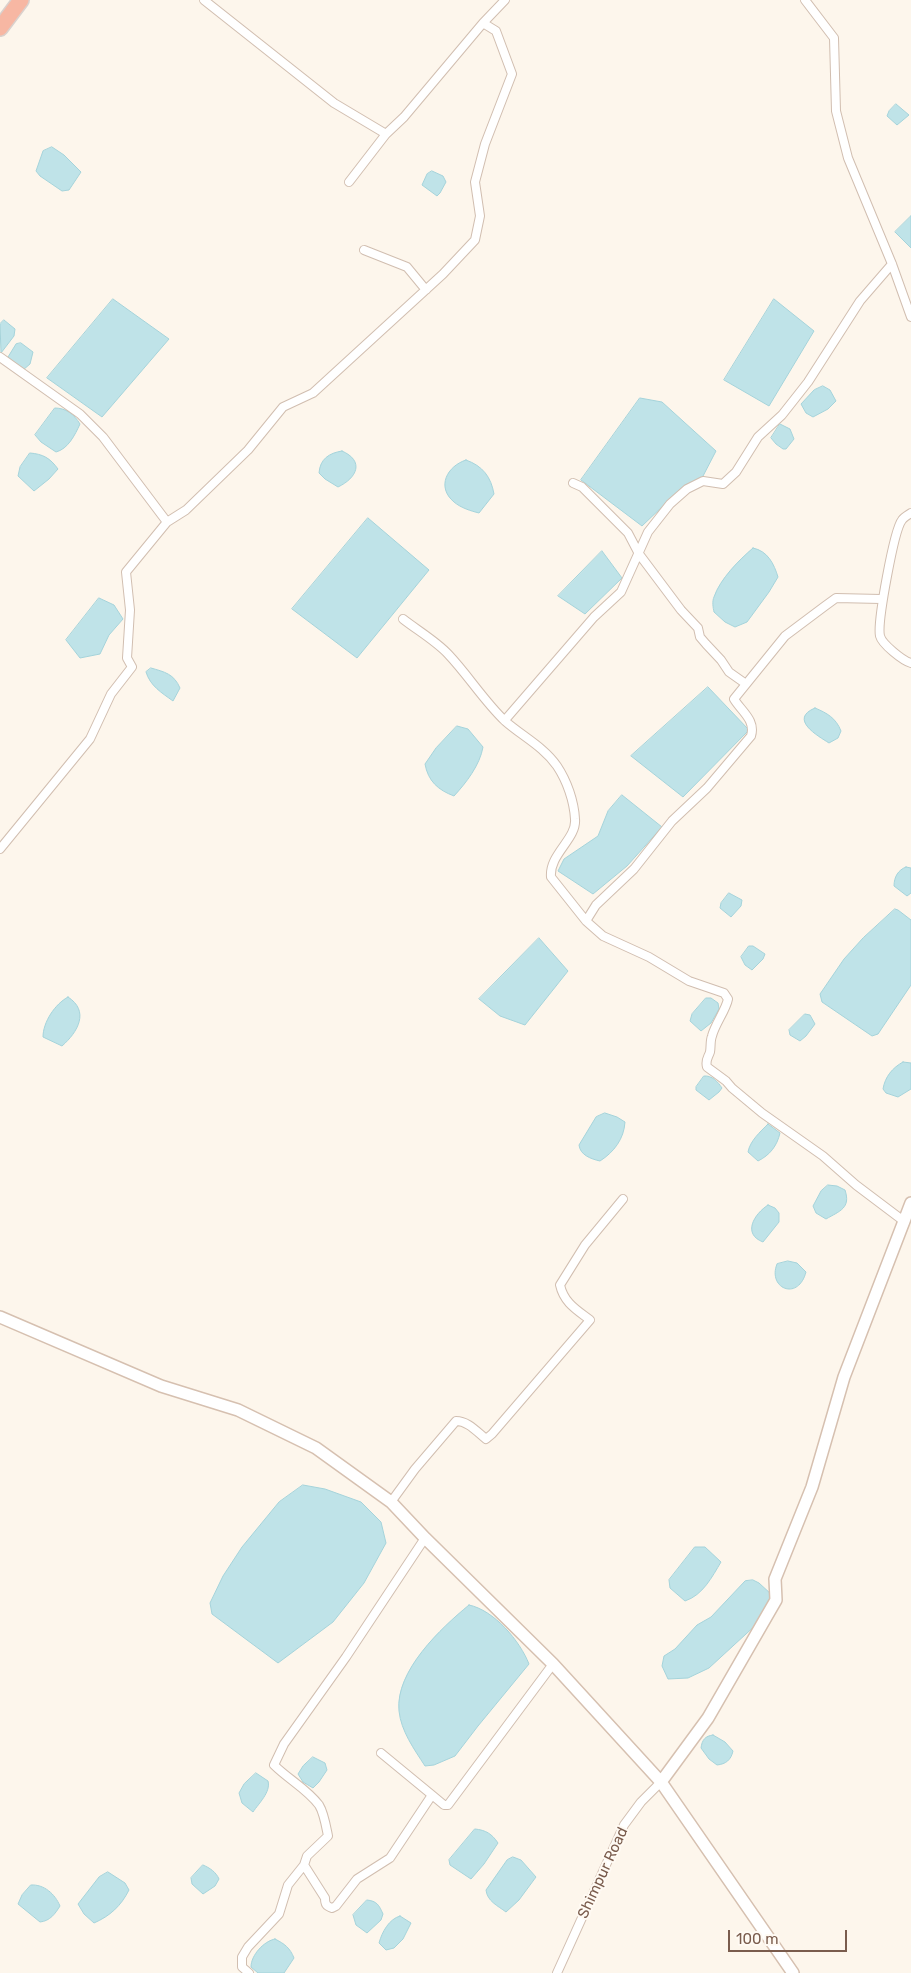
<!DOCTYPE html>
<html>
<head>
<meta charset="utf-8">
<style>
  body { margin:0 }
  #map { position:relative; width:911px; height:1973px; overflow:hidden; background:#fdf6ec; font-family:Rubik,sans-serif }
  canvas { display:block }
  .scale { position:absolute; left:728px; top:1930px; width:119px; height:22px; box-sizing:border-box; border:2px solid #7a5c4d; border-top:0; padding-left:6px; font-size:15px; line-height:18px; white-space:nowrap; color:#7a5c4d; -webkit-text-stroke:4px #fffaf3; paint-order:stroke }
</style>
</head>
<body>
<div id="map">
<canvas width="911" height="1973"></canvas>
<div class="scale">100 m</div>
</div>
<script>
const ctx = document.querySelector('canvas').getContext('2d');
ctx.lineJoin = 'round';
function fillPath(path, color) { ctx.fillStyle = color; ctx.fill(path, 'evenodd'); }
function stroke(path, color, width, dash) { ctx.strokeStyle = color; ctx.lineWidth = width; ctx.lineCap = dash ? 'butt' : 'round'; ctx.setLineDash(dash || []); ctx.stroke(path); }
function drawText(font, color, halo, rows, align = 'center') {
  ctx.font = font + ' Rubik,sans-serif'; ctx.lineWidth = 4; ctx.setLineDash([]); ctx.textBaseline = 'middle'; ctx.strokeStyle = halo; ctx.fillStyle = color; for (const [text, x, y, turn = 0] of rows) {
    ctx.save(); ctx.translate(x, y); ctx.rotate((+turn || 0) * Math.PI / 180); ctx.textAlign = isNaN(turn) ? turn : align; if (halo) ctx.strokeText(text, 0, 0); ctx.fillText(text, 0, 0); ctx.restore();
  }
}
const water = new Path2D(`
  M896 104 909 115 897 125 887 116 889 111Z
  M52 147 64 155 81 172 69 190 62 191 40 176 36 171 43 151Z
  M432 171 443 176 446 182 440 193 437 196 422 185 427 174Z
  M911 216V248L895 232Z
  M113 299 169 339 102 417 47 378Z
  M774 299 814 331 769 406 724 380Z
  M4 320 15 329 14 336 1 353 0 324Z
  M21 343 33 352 30 364 23 370 8 357 16 344Z
  M823 386 830 390 836 401 828 409 813 417 806 413 801 404 814 390Z
  M640 398 662 402 716 451 702 478 685 485 642 526 581 480Z
  M55 408C66 408 74 414 80 424 75 435 68 449 56 452L41 442 35 435Z
  M780 424 790 429 794 439 786 449H783L776 444 771 438Z
  M342 451C365 461 357 478 338 487L325 479 319 473C320 459 329 453 342 451Z
  M30 453C43 454 50 458 58 469L49 479 34 491 18 476 20 467Z
  M466 460C483 466 491 477 494 494L479 513C471 511 461 508 454 502 436 487 447 466 466 460Z
  M368 518 429 570 357 658 292 609Z
  M753 548C768 551 774 564 778 577L769 592 747 622 735 627 725 622 714 612C713 608 712 601 714 597 720 579 739 560 753 548Z
  M602 551 622 578 585 614 558 596Z
  M99 598 114 605 123 619 109 635 100 654 80 658 66 640Z
  M151 668C165 672 174 674 180 688L173 701C162 693 150 686 146 672Z
  M708 687 749 730 683 797 631 756Z
  M815 708C827 713 836 718 841 731L838 738 829 743C818 736 788 719 815 708Z
  M457 726 468 729 483 747C480 765 466 783 454 796 438 790 428 781 425 764L436 748Z
  M622 795 662 827 627 866 593 894 558 871 564 859 598 836 608 811Z
  M906 867 911 868V893L907 896 894 886C894 877 898 870 906 867Z
  M729 893 742 900 741 906 731 917 720 908 721 903Z
  M895 909 898 910 911 920V985L878 1034 872 1036 822 1002 820 994 844 959 863 938Z
  M539 938 568 971 525 1025 500 1016 479 999Z
  M749 946H753L765 954 763 959 752 970 745 965 741 957Z
  M68 997C90 1011 78 1032 62 1046L43 1037C43 1022 55 1004 68 997Z
  M706 998H711L718 1003 719 1009 711 1023 701 1031 690 1021 692 1014Z
  M805 1014 810 1015 815 1024 806 1036 800 1041 790 1035 789 1030Z
  M903 1062 911 1063V1089L898 1097 886 1093 883 1089C885 1077 892 1068 903 1062Z
  M704 1076C712 1075 718 1082 722 1088L719 1092 709 1100 696 1090V1087Z
  M605 1113 617 1117 625 1122C624 1139 614 1152 600 1161 591 1159 580 1155 579 1145L596 1117Z
  M768 1124 780 1133C777 1146 770 1155 758 1161L748 1152C750 1141 760 1132 768 1124Z
  M828 1185 837 1186 845 1190C851 1208 840 1211 826 1219L816 1213 813 1206 821 1191Z
  M768 1205 775 1208 779 1213V1222L763 1242C742 1234 754 1214 768 1205Z
  M788 1261 797 1263 806 1272C798 1302 767 1288 777 1264Z
  M303 1485 325 1489 361 1502 381 1522 386 1543 364 1583 333 1622 278 1663 212 1614 210 1603 223 1576 242 1547 279 1502Z
  M695 1547H705L721 1562C712 1577 703 1595 685 1601L670 1588 669 1580Z
  M753 1580 759 1583 771 1594 770 1600 758 1623 709 1668 688 1678 668 1679 662 1666 664 1656 675 1649 697 1625 711 1617 745 1581Z
  M469 1605C494 1610 520 1641 529 1664L478 1726 455 1756 434 1765 425 1766C414 1749 401 1731 399 1711 395 1671 441 1628 469 1605Z
  M713 1735 725 1742 733 1751C731 1760 726 1764 717 1765L709 1759 701 1748C702 1740 705 1736 713 1735Z
  M313 1757 325 1763 327 1770 319 1782 313 1788 303 1782 298 1774 303 1766Z
  M256 1773 268 1781C271 1792 259 1803 253 1812L242 1803 239 1793 244 1784Z
  M475 1829C486 1830 492 1834 498 1843L484 1864 471 1879 450 1865 449 1860Z
  M513 1857 521 1860 536 1877 519 1900 506 1912C498 1906 487 1901 486 1890L507 1860Z
  M203 1865C210 1868 216 1872 219 1879L215 1886 203 1894 192 1884 191 1878Z
  M108 1872 125 1883 129 1890C121 1906 110 1916 94 1923L84 1914 78 1904 99 1877Z
  M31 1885C44 1884 55 1894 60 1906 55 1914 50 1921 40 1922L18 1904 22 1895Z
  M367 1900C377 1901 379 1905 383 1914L381 1920 367 1933 356 1925 353 1915Z
  M400 1916 411 1923 403 1939 394 1948 386 1950 379 1943C382 1932 389 1919 400 1916Z
  M275 1939C285 1944 290 1948 294 1958L284 1973H258L251 1967C251 1955 264 1941 275 1939Z`);
fillPath(water, '#bfe3e8');
stroke(water, '#a5d3da', 1);
const street = new Path2D(`
  M204 0 334 103 386 134
  M805 0 834 38 836 111 848 158 892 264 911 317
  M349 182 386 134 404 117 483 23 505 0
  M364 250 407 267 426 290
  M0 357 80 414 103 437 167 522
  M573 483 582 487 628 533 639 554 681 610 698 628 700 637 706 644 721 660 729 672 746 684
  M911 513C908 515 904 517 902 520 894 530 877 623 880 636 882 644 903 661 911 663
  M403 619C417 630 436 641 448 654 468 675 484 701 505 721 522 736 544 747 557 766 567 781 574 801 575 819 577 839 549 854 551 877L586 921 603 936 649 957 689 981 724 993 728 999C726 1010 715 1024 712 1036 710 1041 711 1047 710 1052 708 1058 705 1060 707 1067L726 1081 732 1088 762 1113 823 1156 856 1185 905 1222
  M505 720 594 617 621 592 648 532 670 504 687 489 703 481 723 484 736 472 758 437 782 415 808 382 860 301 892 264
  M0 849 90 739 111 694 132 667 127 658 130 610 126 572 167 522 186 510 248 450 283 407 313 393 443 274 475 240 480 216 475 182 485 144 512 74 496 31 483 23
  M586 921 596 905 634 869 672 821 707 788 751 736C756 720 741 711 734 699L785 636 825 606 836 598 881 599
  M391 1502 415 1469 456 1421C468 1421 477 1432 486 1439L492 1434 590 1320C577 1310 564 1303 560 1285L585 1245 623 1199
  M425 1538 346 1657 284 1744 274 1765C288 1779 307 1789 319 1805 324 1813 326 1826 328 1836L307 1856 304 1865 325 1898C325 1904 326 1906 332 1908L336 1906 357 1879 390 1858 432 1795 444 1805H448L553 1664
  M381 1753 432 1795
  M249 1973 242 1967V1957L248 1947 279 1914 288 1885 304 1865
  M557 1973 624 1825 641 1802 661 1782`);
const secondary = new Path2D(`
  M0 1317 161 1386 238 1410 316 1448 391 1502 425 1538 553 1664 661 1782 793 1973
  M661 1782 708 1718 776 1600 775 1579 812 1487 844 1377 911 1203`);
const highway = new Path2D(`
  M0 28 21 0`);
stroke(street, '#d1beb0', 10);
stroke(secondary, '#d6c0b0', 14);
stroke(highway, '#dad1cd', 18);
stroke(street, '#fff', 8);
stroke(secondary, '#fff', 11);
stroke(highway, '#f7b7a3', 15);
drawText('15px', '#7a5c4d', '#fffaf3', [
  ["Shimpur Road",603,1873,-65]
]);
</script>
</body>
</html>
